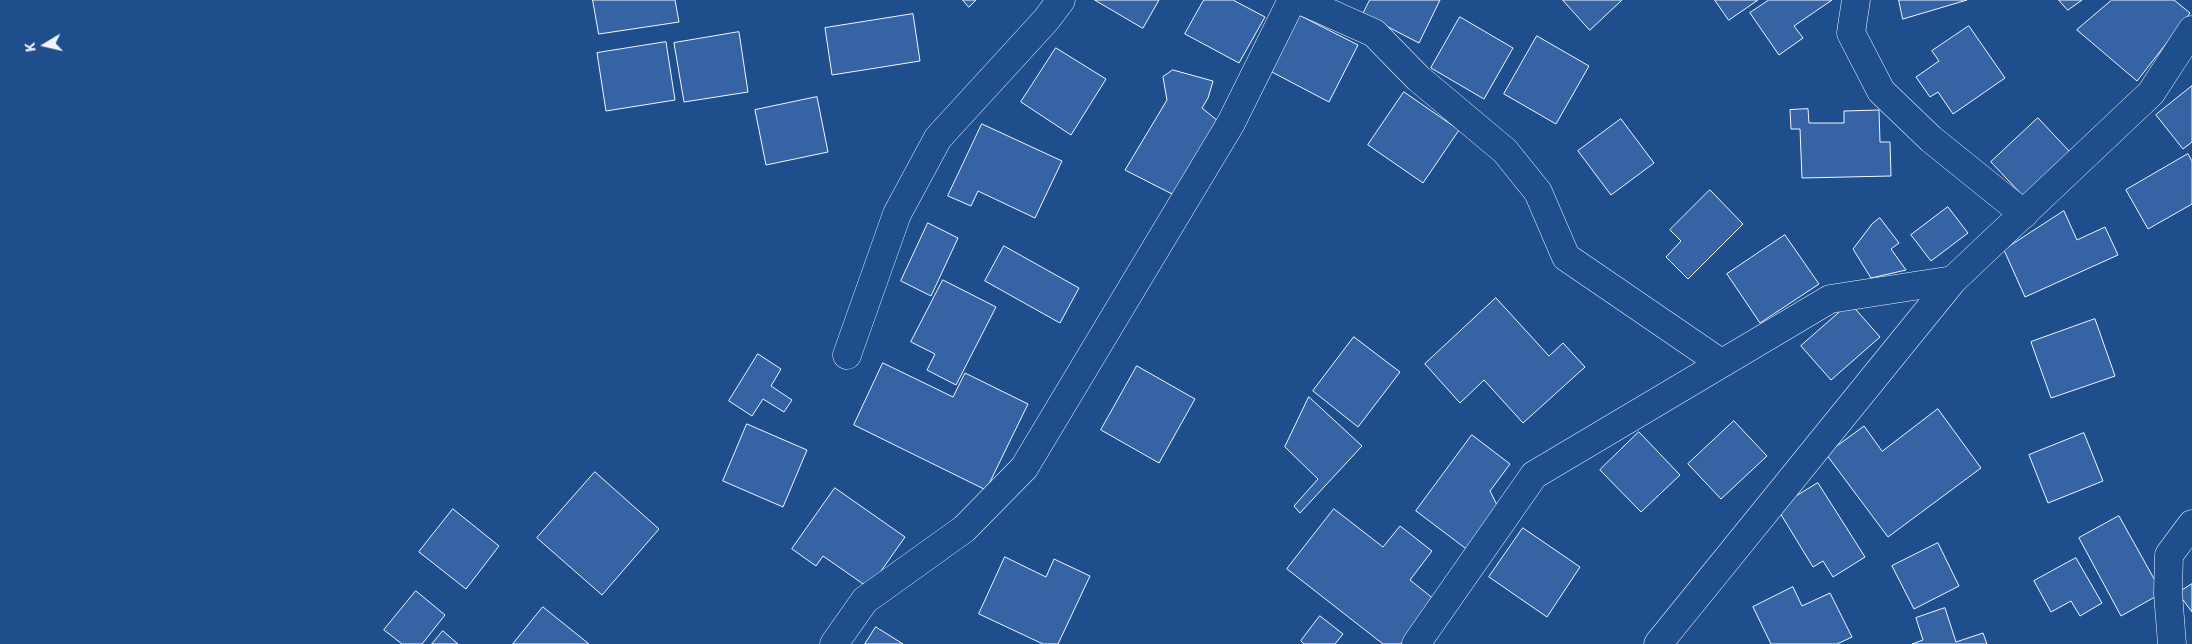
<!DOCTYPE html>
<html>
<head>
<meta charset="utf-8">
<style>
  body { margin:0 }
  #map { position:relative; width:2192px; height:644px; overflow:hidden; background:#1f4e8c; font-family:"Noto Sans",sans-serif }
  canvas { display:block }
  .north { position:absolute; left:20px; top:20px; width:50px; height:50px; -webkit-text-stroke:4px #1f4e8c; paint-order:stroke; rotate:261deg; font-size:14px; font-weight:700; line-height:20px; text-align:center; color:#f2f6ff }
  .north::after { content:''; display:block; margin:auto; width:18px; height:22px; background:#f2f6ff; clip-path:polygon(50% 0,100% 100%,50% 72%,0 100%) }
</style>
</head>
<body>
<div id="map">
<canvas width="2192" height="644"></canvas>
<div class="north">K</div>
</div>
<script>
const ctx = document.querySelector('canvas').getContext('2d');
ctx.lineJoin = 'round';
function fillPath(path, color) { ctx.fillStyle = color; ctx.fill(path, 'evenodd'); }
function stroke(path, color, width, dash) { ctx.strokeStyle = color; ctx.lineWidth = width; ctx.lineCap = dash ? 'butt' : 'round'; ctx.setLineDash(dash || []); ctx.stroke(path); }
const building = new Path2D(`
  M593 0H675L679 22 599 34Z
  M963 0H976L969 7Z
  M1095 0H1159L1143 28Z
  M1204 0H1233L1265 17 1239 63 1185 34Z
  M1370 0H1440L1419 43 1363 14Z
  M1563 0H1622L1590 30Z
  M1715 0H1758L1729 20Z
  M1769 0H1832L1794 26 1803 38 1779 55 1750 13Z
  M1899 0H1967L1903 19Z
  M2059 0H2082L2068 10Z
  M2112 0H2174L2190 13 2137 81 2077 30Z
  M913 14 920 61 832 75 825 28Z
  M1299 15 1358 45 1329 102 1270 71Z
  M1460 17 1513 48 1484 99 1431 68Z
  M1969 26 2005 78 1953 114 1938 92 1930 97 1916 77 1939 61 1932 51Z
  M739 32 748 92 684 102 674 43Z
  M1537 36 1589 66 1556 124 1504 94Z
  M666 42 675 100 606 111 597 53Z
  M1056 48 1106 79 1071 135 1021 102Z
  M1173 70 1213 81 1208 98 1202 108 1218 121 1174 195 1125 170 1167 100 1163 77Z
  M2192 86V142L2183 149 2156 115Z
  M1404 92 1459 130 1423 183 1368 145Z
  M817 97 828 152 766 165 755 110Z
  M1808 109 1809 123H1844V111L1879 110 1880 142H1890L1891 176 1802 178 1800 129H1791L1790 110Z
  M2038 118 2070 152 2023 196 1991 162Z
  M1621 119 1654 163 1611 195 1578 151Z
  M982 124 1062 161 1035 218 978 191 971 206 948 196Z
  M2188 154 2192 161V204L2148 229 2126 190Z
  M1710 190 1743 224 1688 279 1666 257 1681 241 1670 230Z
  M1948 207 1968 233 1931 261 1911 235Z
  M2064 211 2077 240 2105 227 2118 255 2025 297 2004 250Z
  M1880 218 1899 243 1891 249 1906 270 1871 278 1853 249 1872 224Z
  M928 223 958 238 931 296 901 281Z
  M1785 235 1819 284 1760 323 1727 274Z
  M1004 246 1079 288 1060 323 985 281Z
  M943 280 996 307 956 385 927 370 935 354 911 342Z
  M1496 298 1549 356 1563 343 1585 367 1523 423 1484 380 1460 403 1425 364Z
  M1850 303 1880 337 1831 380 1801 346Z
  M2095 319 2115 376 2051 398 2031 342Z
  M1354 337 1400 372 1358 427 1313 391Z
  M758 354 781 369 771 386 792 400 784 412 763 399 752 416 729 401Z
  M883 363 953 397 965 373 1028 404 986 490 854 425Z
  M1137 366 1195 399 1159 463 1101 430Z
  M1309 397 1362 446 1300 513 1294 506 1318 479 1285 447Z
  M1938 409 1981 468 1888 537 1826 454 1864 426 1882 451Z
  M1734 421 1767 456 1721 499 1688 464Z
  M747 424 807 450 783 507 723 481Z
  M1639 432 1680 475 1641 512 1600 470Z
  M2084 433 2103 481 2048 503 2029 455Z
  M1472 435 1510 464 1490 491 1499 509 1469 551 1416 511Z
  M595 472 659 529 602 595 537 538Z
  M1818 483 1865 557 1833 577 1823 561 1813 567 1777 508Z
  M835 488 905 537 869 588 823 556 816 566 792 549Z
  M453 509 499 546 466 589 419 552Z
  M1334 509 1383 547 1400 526 1432 551 1410 580 1435 600 1401 644H1383L1287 569Z
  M2119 516 2162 593 2121 616 2079 538Z
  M1523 528 1580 567 1547 617 1489 577Z
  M1938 543 1959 586 1914 609 1892 566Z
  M1005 557 1046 577 1054 559 1090 576 1058 644H1043L979 614Z
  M2076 558 2102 603 2080 616 2071 601 2051 612 2034 581Z
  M2192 584V612L2178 593Z
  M1793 587 1802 606 1830 593 1852 637 1837 644H1771L1753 607Z
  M416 591 445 615 422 644H402L384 630Z
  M543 607 589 644H513Z
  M1945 608 1956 642 1983 633 1987 644H1912L1923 640 1916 618Z
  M1320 616 1343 634 1335 644H1304L1301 641Z
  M876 627 903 644H865Z
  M443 631 458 644H432Z`);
fillPath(building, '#3563a3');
stroke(building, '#f2f6ff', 1);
const minor = new Path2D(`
  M1300 0 1374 33 1418 78 1505 151 1538 192 1566 257 1721 363
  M1856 0 1851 33 1881 91 1931 139 2024 214
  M847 355 897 214 938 138 1046 20 1061 0
  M834 644 865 600 964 529 1024 468 1231 123 1292 0
  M1416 644 1534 475 1830 299 1953 280
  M2172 644 2168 593 2169 555 2192 524`);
const tertiary = new Path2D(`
  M1658 644 1953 280 2151 93 2192 30`);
stroke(minor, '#f2f6ff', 29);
stroke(tertiary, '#f2f6ff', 29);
stroke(minor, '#1f4e8c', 28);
stroke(tertiary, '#1f4e8c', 28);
</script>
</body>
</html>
